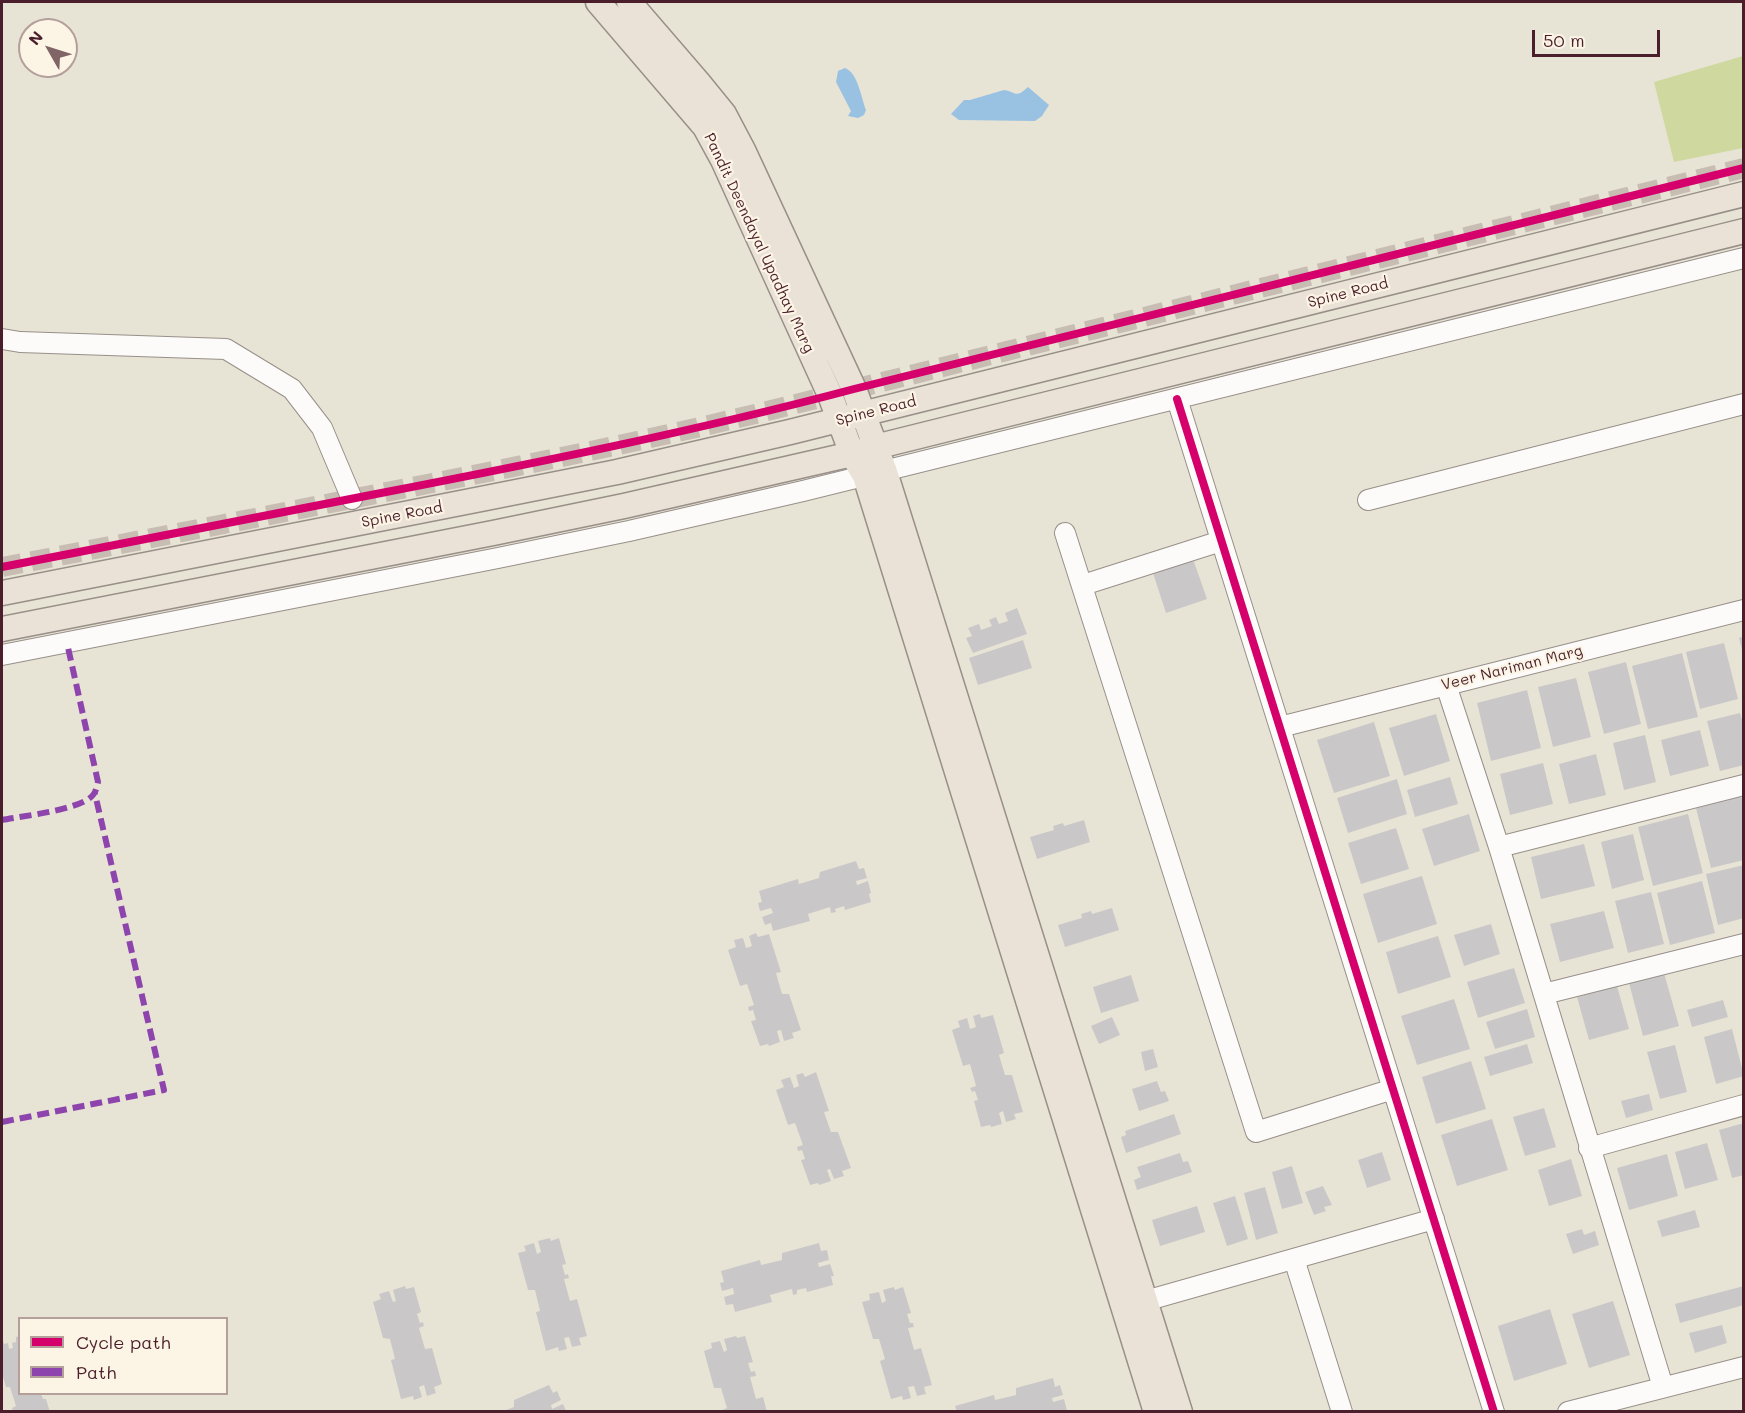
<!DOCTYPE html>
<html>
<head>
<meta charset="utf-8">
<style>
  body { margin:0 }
  #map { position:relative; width:1745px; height:1413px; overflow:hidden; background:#e8e4d5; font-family:Mali,sans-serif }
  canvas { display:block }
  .frame { position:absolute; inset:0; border:3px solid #4a1f2b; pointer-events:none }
  .legend { position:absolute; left:18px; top:1317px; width:210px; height:78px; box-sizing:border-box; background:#fcf5e5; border:2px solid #b59f9b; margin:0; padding:8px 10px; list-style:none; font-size:18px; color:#4a1f2b }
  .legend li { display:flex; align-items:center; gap:12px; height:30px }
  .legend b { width:30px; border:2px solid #b59f9b }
  .north { position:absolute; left:18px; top:18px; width:60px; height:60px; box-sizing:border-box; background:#fcf5e5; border:2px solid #b59f9b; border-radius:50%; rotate:309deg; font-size:16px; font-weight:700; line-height:24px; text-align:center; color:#4a1f2b }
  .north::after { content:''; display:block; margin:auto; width:21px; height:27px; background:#816466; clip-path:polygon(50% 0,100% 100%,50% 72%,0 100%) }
  .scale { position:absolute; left:1532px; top:30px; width:128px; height:27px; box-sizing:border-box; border:3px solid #4a1f2b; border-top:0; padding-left:8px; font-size:18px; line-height:21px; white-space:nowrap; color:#4a1f2b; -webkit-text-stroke:4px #fcf5e5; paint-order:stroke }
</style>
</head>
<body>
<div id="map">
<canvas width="1745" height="1413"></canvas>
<div class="frame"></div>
<ul class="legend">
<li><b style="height:8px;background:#d6006c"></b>Cycle path</li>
<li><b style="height:8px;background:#8e44ad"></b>Path</li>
</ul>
<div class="north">N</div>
<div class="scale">50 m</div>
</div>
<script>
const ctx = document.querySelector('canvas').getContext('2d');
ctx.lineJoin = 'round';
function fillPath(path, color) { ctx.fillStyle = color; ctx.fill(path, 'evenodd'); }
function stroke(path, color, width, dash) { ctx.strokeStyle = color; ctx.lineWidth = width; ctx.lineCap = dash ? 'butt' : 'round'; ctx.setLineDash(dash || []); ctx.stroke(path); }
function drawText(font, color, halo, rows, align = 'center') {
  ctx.font = font + ' Mali,sans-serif'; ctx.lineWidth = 4.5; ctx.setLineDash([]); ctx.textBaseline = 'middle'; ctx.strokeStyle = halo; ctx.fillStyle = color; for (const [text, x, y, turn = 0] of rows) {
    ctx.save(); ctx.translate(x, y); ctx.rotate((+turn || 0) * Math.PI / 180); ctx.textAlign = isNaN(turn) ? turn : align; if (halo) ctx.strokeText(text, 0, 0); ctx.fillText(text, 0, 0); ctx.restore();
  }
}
fillPath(new Path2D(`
  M1743 56V148L1674 162 1654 82Z`), '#cfd89f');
fillPath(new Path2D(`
  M845 68C858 73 861 97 866 110L864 115 858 118 848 116 851 111 836 82 838 71Z
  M1028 87 1049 105 1042 116 1035 121 959 120 951 114 964 100H970L1004 90C1017 92 1015 99 1028 87Z`), '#99c1e2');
fillPath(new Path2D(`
  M1193 559 1207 599 1166 613 1153 573Z
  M1017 608 1027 634 973 653 966 638 972 636 968 628 979 624 981 630 992 626 989 620 996 617 999 624 1008 621 1005 613Z
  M1744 636V654H1743L1739 638Z
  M1023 640 1032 668 978 685 969 658Z
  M1724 643 1738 699 1700 709 1686 652Z
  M1682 653 1698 717 1648 729 1632 666Z
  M1626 662 1641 724 1604 734 1588 672Z
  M1576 678 1591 737 1553 747 1538 687Z
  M1527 690 1541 748 1491 761 1477 703Z
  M1740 713 1744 727V765L1720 771 1707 721Z
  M1436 714 1450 761 1404 776 1389 728Z
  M1374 722 1390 776 1334 793 1317 740Z
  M1700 730 1709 766 1670 776 1661 740Z
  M1645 735 1656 782 1624 790 1613 743Z
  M1596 754 1606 795 1569 804 1559 764Z
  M1543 763 1553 804 1510 815 1500 774Z
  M1450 777 1458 804 1415 817 1407 790Z
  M1397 779 1407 814 1348 833 1337 798Z
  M1741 796 1744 808V860L1711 868 1696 808Z
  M1469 814 1480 851 1434 866 1422 829Z
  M1688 814 1703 873 1653 886 1638 827Z
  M1084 820 1090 842 1037 859 1030 837 1054 830 1053 826 1063 823 1064 826Z
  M1396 828 1409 869 1361 884 1348 843Z
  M1633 834 1644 880 1612 889 1601 842Z
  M1584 844 1595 886 1541 899 1531 857Z
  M856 861 859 869 864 868 867 878 856 881 857 885 868 881 871 893 869 894 871 902 845 910 844 906 835 909 836 912 831 913 830 907 808 914 810 921 773 931 771 923 765 925 762 917 773 913 771 908 760 911 758 903 762 902 759 891 798 879 799 884 819 878 820 872Z
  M1744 865V918L1718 925 1706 874Z
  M1422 876 1437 924 1378 943 1363 894Z
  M1702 881 1715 933 1670 945 1657 893Z
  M1651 892 1664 944 1628 953 1615 901Z
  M1112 908 1119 930 1065 947 1058 925 1082 918 1081 914 1091 911 1092 914Z
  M1604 911 1614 948 1560 962 1550 924Z
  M1491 924 1500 954 1464 966 1454 935Z
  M756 933 758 937 769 934 781 972 776 973 782 994H789L801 1030 792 1033 794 1038 784 1041 781 1030 777 1031 780 1042 769 1046 768 1044 760 1046 751 1021 756 1020 753 1010 749 1011 748 1007 754 1005 747 984 740 986 728 950 736 947 734 940 743 938 746 948 752 946 749 936Z
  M1438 936 1451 977 1398 994 1386 952Z
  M1514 968 1525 1003 1478 1018 1467 982Z
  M1664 973 1679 1026 1643 1036 1629 983Z
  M1131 975 1139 1001 1101 1013 1093 987Z
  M1617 986 1629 1029 1589 1040 1577 997Z
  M1454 999 1470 1049 1417 1065 1401 1016Z
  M1723 1000 1728 1017 1692 1027 1687 1010Z
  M1527 1009 1535 1037 1495 1049 1486 1022Z
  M980 1014 981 1018 993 1015 1004 1053 999 1055 1005 1075H1012L1023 1112 1014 1114 1016 1119 1006 1122 1003 1111 999 1113 1002 1124 991 1127 990 1125 981 1127 974 1101 978 1100 975 1091 972 1092 970 1088 976 1086 970 1064 963 1066 952 1030 960 1027 958 1021 967 1018 970 1029 976 1027 973 1016Z
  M1112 1017 1120 1035 1099 1044 1091 1026Z
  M1732 1029 1744 1076 1716 1084 1704 1037Z
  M1527 1044 1533 1063 1490 1076 1484 1057Z
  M1675 1045 1687 1092 1660 1099 1647 1052Z
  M1153 1049 1158 1067 1145 1071 1141 1052Z
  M1471 1061 1486 1109 1436 1124 1422 1077Z
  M816 1072 829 1111 824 1112 831 1132H838L851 1168 842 1171 844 1176 834 1179 830 1169 827 1170 831 1181 819 1185 818 1183 810 1185 801 1160 805 1159 802 1150 798 1151 797 1147 803 1145 795 1123 788 1125 776 1090 784 1087 781 1080 790 1077 794 1088 799 1086 796 1075 803 1073 805 1077Z
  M1157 1081 1161 1092 1165 1091 1169 1101 1139 1111 1132 1089Z
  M1649 1094 1653 1110 1626 1118 1621 1101Z
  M1544 1108 1556 1147 1525 1156 1513 1117Z
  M1174 1114 1181 1134 1126 1153 1121 1137 1126 1135 1125 1131Z
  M1492 1119 1508 1170 1457 1186 1441 1135Z
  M1744 1123V1175L1732 1178 1719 1130Z
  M1707 1143 1718 1180 1685 1189 1675 1152Z
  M1382 1152 1391 1180 1367 1188 1358 1160Z
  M1180 1153 1183 1162 1188 1161 1192 1172 1137 1190 1134 1180 1141 1177 1137 1167Z
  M1667 1154 1678 1196 1629 1210 1617 1168Z
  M1571 1159 1582 1196 1549 1206 1538 1170Z
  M1292 1166 1303 1203 1282 1209 1272 1172Z
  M1323 1186 1332 1205 1324 1207 1326 1211 1314 1215 1305 1192Z
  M1265 1187 1278 1233 1256 1240 1244 1193Z
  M1235 1196 1248 1239 1227 1246 1213 1203Z
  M1197 1206 1205 1232 1160 1246 1152 1220Z
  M1695 1210 1700 1227 1662 1237 1657 1221Z
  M1582 1229 1584 1235 1595 1231 1599 1245 1573 1254 1566 1234Z
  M550 1238 551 1241 559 1238 566 1264 562 1265 565 1275 568 1274 569 1278 564 1279 570 1301 577 1299 587 1336 579 1338 581 1345 572 1347 569 1337 564 1338 567 1349 559 1351 558 1347 546 1351 536 1312 540 1311 535 1290H528L518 1253 526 1251 524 1246 534 1243 537 1254 541 1252 538 1241Z
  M819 1243 821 1251 827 1250 829 1260 818 1263 819 1267 830 1264 834 1276H831L833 1285 807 1292 806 1288 797 1290V1294L793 1295 792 1289 770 1295 772 1302 735 1312 733 1304 726 1305 724 1297 734 1294 733 1288 722 1291 720 1283 724 1282 721 1271 760 1260 761 1265 782 1260V1253Z
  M405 1286 406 1289 414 1287 421 1312 417 1314 420 1323 423 1322 424 1326 419 1328 425 1349 432 1348 442 1384 434 1387 436 1393 427 1396 424 1385 419 1387 422 1397 414 1400 413 1396 401 1399 391 1360 395 1359 390 1339 383 1338 373 1302 381 1299 379 1294 389 1291 393 1302 396 1301 393 1290Z
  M1744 1286V1305L1680 1323 1675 1304Z
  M894 1287 895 1290 903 1287 911 1313 907 1314 910 1323H913L914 1327 908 1328 914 1350 921 1348 932 1385 924 1387 926 1394 917 1396 914 1386 908 1387 911 1398 903 1400 902 1396 891 1399 880 1361 885 1359 879 1339H873L862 1302 870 1300 869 1294 879 1292 882 1303 886 1301 883 1290Z
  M1613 1301 1630 1355 1589 1368 1572 1314Z
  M1550 1309 1567 1364 1514 1381 1498 1326Z
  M1722 1325 1727 1343 1695 1353 1689 1333Z
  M20 1336V1394H41L43 1399H46L50 1412H13L12 1408 16 1406 10 1387H6L2 1373V1341H3L4 1344 8 1343 9 1349 13 1348 12 1343 16 1342V1337Z
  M736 1336 737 1338 745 1336 753 1362 748 1363 751 1372 755 1371 756 1376 750 1377 756 1399 763 1397 767 1412H722V1410L727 1408 721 1388H714L704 1351 712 1348 711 1343 720 1341 724 1352 727 1350 724 1339Z
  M1053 1378 1055 1387 1060 1385 1063 1395 1052 1398 1053 1402 1064 1399 1067 1411 957 1412 955 1406 994 1395 995 1400 1016 1395V1388Z
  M549 1385 553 1393 557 1391 561 1400 551 1405 552 1409 563 1404 566 1411H503L514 1407V1400Z`), '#cac7c9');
stroke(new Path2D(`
  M2 567C126 543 251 519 376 494 536 463 696 431 854 389L1744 168`), '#c8bdb3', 20, [20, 10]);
const minor = new Path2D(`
  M2 339 20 342 226 349 292 389 322 428 352 499
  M1177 399 1494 1412
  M1368 500 1744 404
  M1065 533 1256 1132 1393 1089
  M1083 585 1221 541
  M2 655 498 558 629 531 803 491 1744 258
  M1446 685 1499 847 1663 1387
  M1280 727 1744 610
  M1499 847 1744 785
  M1544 994 1744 944
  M1589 1148 1744 1105
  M1294 1259 1342 1412
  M1131 1305 1434 1219
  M1568 1412 1744 1367`);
const major = new Path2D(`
  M598 2 705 127 723 160 830 395 852 454 865 476 1156 1412
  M629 2 698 82 724 114 743 150 854 389 885 472 1180 1412
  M2 593 486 498 617 472 790 432 1744 194
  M2 629 493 533 624 506 852 454 875 447 1744 231`);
stroke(minor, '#988f89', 22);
stroke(major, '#988f89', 27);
stroke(minor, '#fcfbf9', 20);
stroke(major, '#eae2d6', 24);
stroke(new Path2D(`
  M2 820C22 816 81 810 93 795 96 792 97 786 98 782L67 643
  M2 1122 164 1090 95 794`), '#8e44ad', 6, [12, 6]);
stroke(new Path2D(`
  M1177 399 1494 1412
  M2 567C126 543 251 519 376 494 536 463 696 431 854 389L1744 168`), '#d6006c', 8);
drawText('15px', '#4a1f2b', '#fcf5e5', [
  ["Pandit Deendayal Upadhay Marg",759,243,65],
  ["Spine Road",1348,293,-14],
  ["Spine Road",876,411,-14],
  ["Spine Road",402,515,-11],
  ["Veer Nariman Marg",1512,668,-14]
]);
</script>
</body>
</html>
